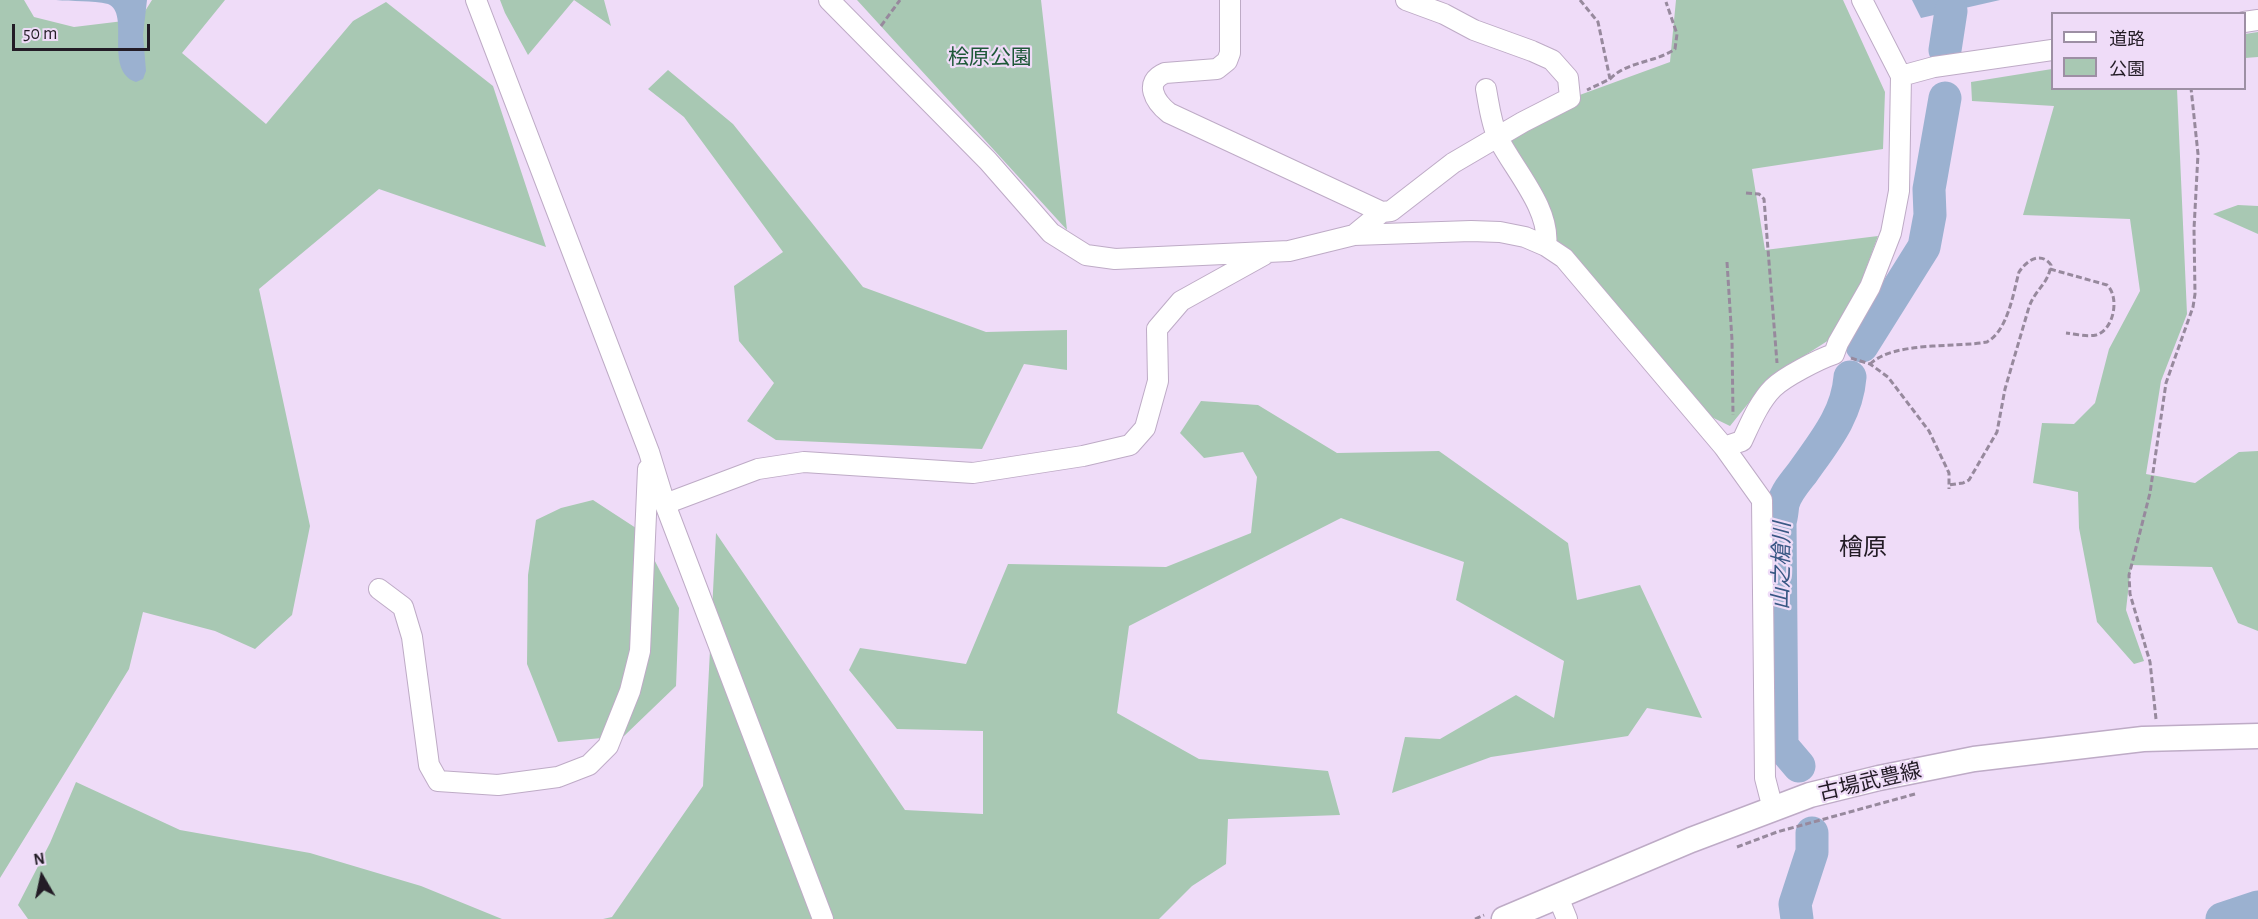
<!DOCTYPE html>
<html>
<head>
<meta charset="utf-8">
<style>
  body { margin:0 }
  #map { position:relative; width:2258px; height:919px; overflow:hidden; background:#efdcf8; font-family:"Alegreya Sans","Noto Sans JP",sans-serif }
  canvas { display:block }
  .legend { position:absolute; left:2051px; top:12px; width:195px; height:78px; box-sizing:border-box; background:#efdcf8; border:2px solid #9d8fa4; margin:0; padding:8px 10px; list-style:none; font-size:18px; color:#231c26 }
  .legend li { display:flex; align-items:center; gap:12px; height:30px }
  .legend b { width:30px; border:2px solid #9d8fa4 }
  .north { position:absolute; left:12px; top:847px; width:60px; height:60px; -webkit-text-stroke:4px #efdcf8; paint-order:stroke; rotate:351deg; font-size:16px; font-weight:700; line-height:24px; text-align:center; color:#231c26 }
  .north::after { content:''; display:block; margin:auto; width:21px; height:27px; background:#231c26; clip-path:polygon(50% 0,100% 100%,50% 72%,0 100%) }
  .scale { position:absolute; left:12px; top:24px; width:138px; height:27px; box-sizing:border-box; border:3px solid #231c26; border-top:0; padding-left:8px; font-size:18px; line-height:21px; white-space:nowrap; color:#231c26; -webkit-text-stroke:4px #efdcf8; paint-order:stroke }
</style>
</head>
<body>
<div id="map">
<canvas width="2258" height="919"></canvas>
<ul class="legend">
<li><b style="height:8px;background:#fff"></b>道路</li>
<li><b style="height:16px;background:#a8c8b3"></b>公園</li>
</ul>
<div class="north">N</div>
<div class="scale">50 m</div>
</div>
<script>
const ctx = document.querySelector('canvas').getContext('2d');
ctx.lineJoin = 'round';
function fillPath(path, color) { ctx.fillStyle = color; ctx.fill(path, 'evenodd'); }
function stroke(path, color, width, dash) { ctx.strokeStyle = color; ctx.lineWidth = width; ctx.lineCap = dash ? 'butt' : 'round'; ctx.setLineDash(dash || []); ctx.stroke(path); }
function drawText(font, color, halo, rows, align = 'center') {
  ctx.font = font + ' "Alegreya Sans","Noto Sans JP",sans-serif'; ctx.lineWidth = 4.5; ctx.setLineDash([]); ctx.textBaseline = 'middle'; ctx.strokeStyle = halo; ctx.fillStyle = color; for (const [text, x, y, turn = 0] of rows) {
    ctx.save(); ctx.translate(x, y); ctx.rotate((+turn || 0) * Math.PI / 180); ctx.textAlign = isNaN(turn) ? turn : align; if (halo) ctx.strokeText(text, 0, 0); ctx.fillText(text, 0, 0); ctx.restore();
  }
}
fillPath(new Path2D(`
  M0 0H24L34 17 74 27 140 19 152 0H225L182 53 266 124 353 21 386 2 493 86 546 247 379 189 259 289 310 526 292 615 255 649 215 631 143 612 129 669 0 878Z
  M500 0H604L611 26 574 0 528 55 505 13Z
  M857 0H1041L1067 230Z
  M1676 0H1843L1885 92 1883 149 1752 169 1765 250 1878 236 1843 331 1768 379 1730 426 1697 410 1546 241 1503 123 1670 62Z
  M2258 32V57L2245 58V34Z
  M2052 69V88L2177 89 2187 314 2161 381 2146 474 2195 483 2239 452 2258 451V631L2238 623 2212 567 2131 565 2126 610 2144 661 2134 664 2097 622 2079 528 2078 492 2033 483 2042 423 2074 424 2095 403 2109 349 2140 291 2130 219 2023 215 2054 106 1972 101 1971 82Z
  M668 70 733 124 863 287 986 332 1067 330V370L1024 364 982 449 776 440 747 421 774 383 739 341 734 286 783 252 684 117 648 89Z
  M2238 205 2258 206V234L2213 214Z
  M1201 401 1258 405 1337 453 1439 451 1568 543 1577 600 1640 585 1702 718 1647 708 1628 736 1491 757 1392 793 1405 737 1440 739 1516 695 1554 718 1564 661 1456 600 1464 562 1341 518 1129 626 1117 713 1199 759 1328 771 1340 815 1228 819 1226 864 1192 886 1159 919H603L612 917 703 786 716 533 905 810 983 814V731L897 729 849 670 860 648 966 664 1008 564 1166 567 1251 533 1257 477 1243 452 1204 458 1180 433Z
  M593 500 639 530 679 608 676 686 624 736 558 742 527 664 528 575 536 520 561 508Z
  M76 782 180 830 310 853 421 886 502 919H28L18 905 50 843Z`), '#a8c8b3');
fillPath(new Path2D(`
  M56 0H147L143 35 146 71 143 79 136 82C103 71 131 13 108 4 92 0 72 2 56 0Z
  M1912 0H2000L1921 18Z`), '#9bb1d0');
stroke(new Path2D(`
  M1945 50 1951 11
  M1862 346 1924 247 1930 215 1929 189 1945 98
  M1799 766 1782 746 1780 522C1782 516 1782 510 1783 504 1786 492 1796 481 1803 472 1824 442 1847 415 1850 377
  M1797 919 1795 904 1812 852V833
  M2222 919 2258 907`), '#9bb1d0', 33);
const minor = new Path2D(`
  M476 0 649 452 665 504 823 919
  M829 0 988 161 1051 233 1086 255 1115 259 1289 251 1354 235 1471 231 1500 232 1525 237 1546 246 1564 258 1724 447 1762 500 1765 778 1773 809
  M1230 0V53L1227 61 1217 69 1165 73C1143 82 1155 102 1169 113L1382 212
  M2244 22 2258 20
  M1901 76 1934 67 2052 50
  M1486 89C1489 105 1491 123 1498 138 1514 170 1551 209 1546 246
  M1354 235 1382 212 1391 211 1453 163 1523 122 1570 98 1568 78 1552 60 1532 51 1474 30 1444 14 1406 0
  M1724 447 1742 441C1750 424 1759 402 1773 388 1784 377 1819 359 1834 354L1838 343 1870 287 1891 233 1899 191 1901 76 1862 0
  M665 504 758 469 804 462 973 473 1083 456 1130 445 1145 428 1158 381 1157 329 1181 301 1264 255
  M379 589 403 607 412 637 429 765 438 781 498 785 558 777 589 765 608 746 630 691 640 651 648 469
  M1558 897 1567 919`);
const major = new Path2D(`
  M1504 919 1691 840 1773 809 1810 795 1879 778 1974 759 2143 739 2258 736`);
stroke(minor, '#beabc6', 22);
stroke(major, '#beabc6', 27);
stroke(new Path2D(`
  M1580 0 1598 22 1610 79 1587 90
  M881 26 900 0
  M1610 79C1627 61 1655 63 1675 49L1677 34 1666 2
  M1746 193 1759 194 1764 199 1777 363
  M1727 262 1732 340 1733 415
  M2050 269 2107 285C2120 297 2114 330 2096 335 2087 337 2075 334 2066 333
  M1851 358 1870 364 1888 377 1929 431 1949 473V489
  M1870 364C1894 341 1955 348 1987 342 2008 330 2013 294 2019 272 2027 260 2041 251 2051 265 2048 285 2036 288 2029 307L2005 389 1997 432 1969 480 1963 483 1949 485
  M2156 719 2150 662 2130 594 2129 575 2150 493 2166 383 2193 307 2195 294 2194 229 2198 154 2191 88
  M1737 847 1777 832 1915 794
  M1475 919 1484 915`), '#97899d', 3, [6, 3]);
stroke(minor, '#fff', 20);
stroke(major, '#fff', 24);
drawText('21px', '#1e5838', '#efdcf8', [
  ["桧原公園",990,58]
]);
drawText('21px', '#231c26', '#efdcf8', [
  ["古場武豊線",1870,782,-13]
]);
drawText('italic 22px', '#395884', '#efdcf8', [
  ["山之槍川",1782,566,-89]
]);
drawText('24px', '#231c26', '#efdcf8', [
  ["檜原",1863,548]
]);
</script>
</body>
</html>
